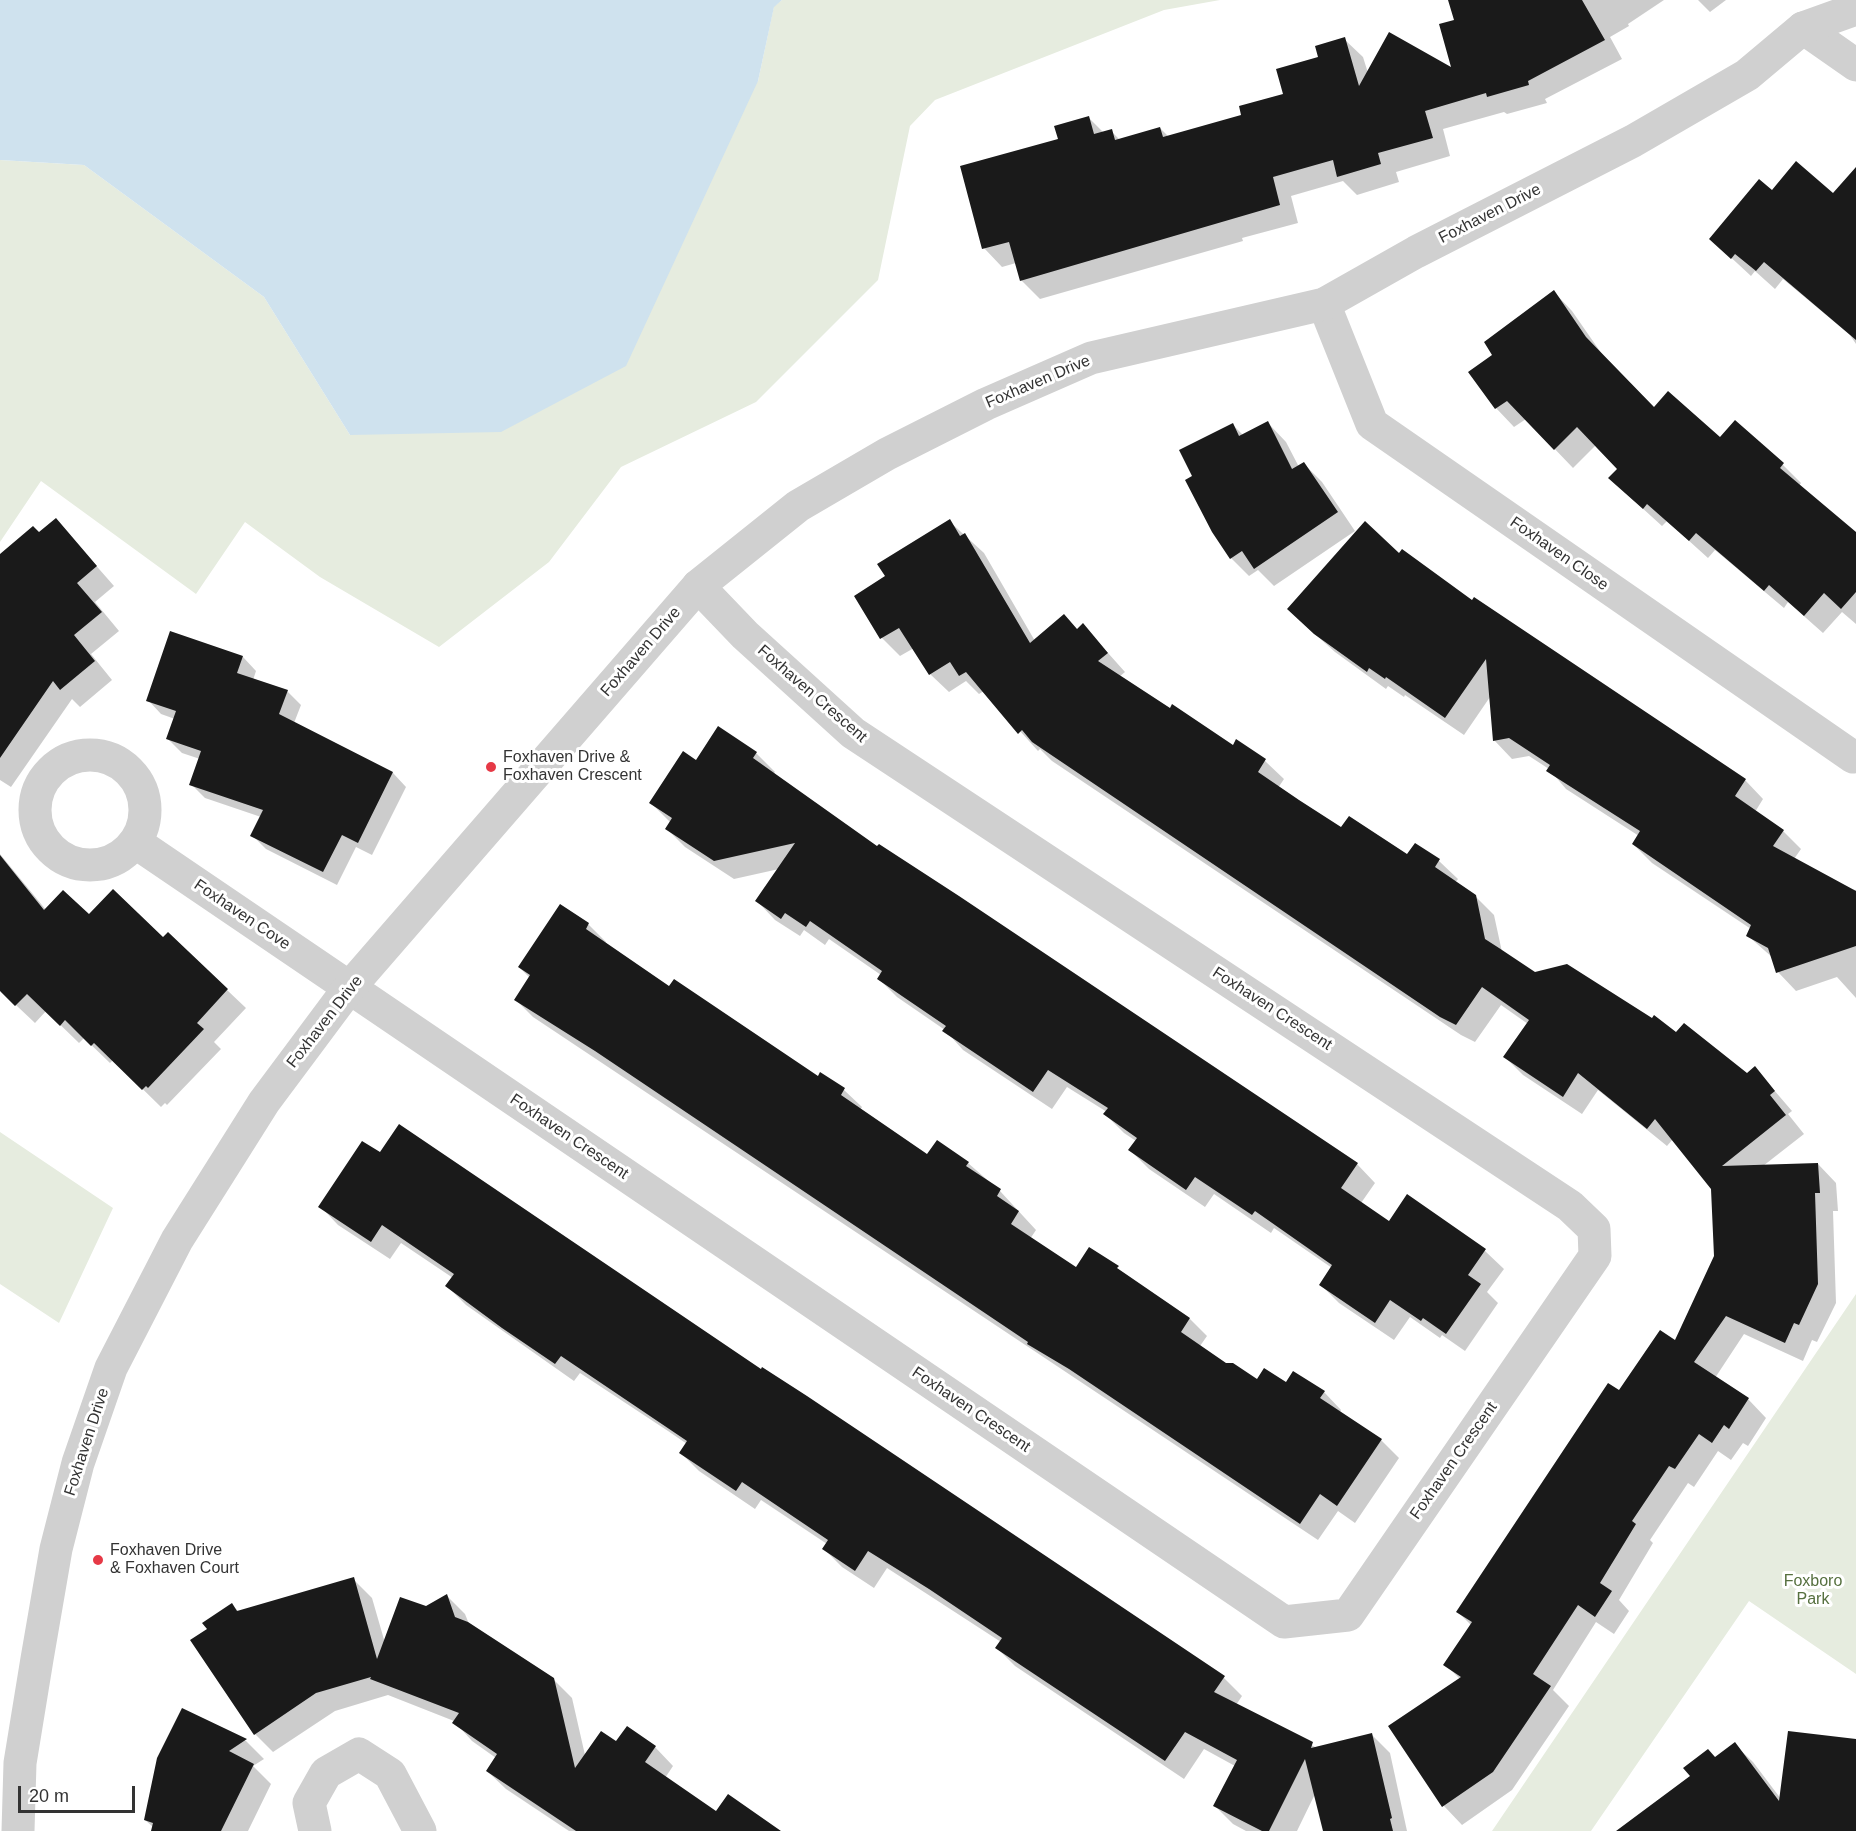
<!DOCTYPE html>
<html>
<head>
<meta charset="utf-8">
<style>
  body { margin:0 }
  #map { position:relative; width:1856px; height:1831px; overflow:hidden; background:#fff; font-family:Arial,sans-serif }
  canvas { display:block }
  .scale { position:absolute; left:18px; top:1786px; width:117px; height:27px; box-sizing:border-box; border:3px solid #333; border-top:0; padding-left:8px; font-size:18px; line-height:21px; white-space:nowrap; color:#333; -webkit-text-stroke:4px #fff; paint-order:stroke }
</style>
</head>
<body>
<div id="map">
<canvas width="1856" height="1831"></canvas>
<div class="scale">20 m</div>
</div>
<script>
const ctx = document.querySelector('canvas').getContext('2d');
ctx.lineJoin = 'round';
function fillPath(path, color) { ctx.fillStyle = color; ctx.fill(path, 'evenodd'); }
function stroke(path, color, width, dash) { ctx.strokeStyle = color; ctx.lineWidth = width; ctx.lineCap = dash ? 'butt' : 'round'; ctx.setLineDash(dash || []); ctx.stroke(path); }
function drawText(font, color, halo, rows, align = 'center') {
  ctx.font = font + ' Arial,sans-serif'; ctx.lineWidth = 6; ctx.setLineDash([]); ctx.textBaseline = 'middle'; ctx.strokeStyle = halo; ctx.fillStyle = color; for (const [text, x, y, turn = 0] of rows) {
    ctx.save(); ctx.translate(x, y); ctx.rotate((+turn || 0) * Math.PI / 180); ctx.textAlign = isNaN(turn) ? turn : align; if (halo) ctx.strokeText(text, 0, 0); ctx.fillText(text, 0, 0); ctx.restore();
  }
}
fillPath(new Path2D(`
  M782 0H1220L1164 10 935 100 910 126 878 280 756 402 621 467 549 562 439 647 320 577 245 522 196 594 41 481 0 542V160L84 165 264 297 350 435 758 81 774 6Z
  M0 1132 113 1208 59 1323 0 1284Z
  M1856 1294V1674L1749 1601 1591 1831H1492Z`), '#e6ecdf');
fillPath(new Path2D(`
  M0 0H782L774 7 758 81 626 366 501 432 350 435 264 297 84 165 0 160Z`), '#cfe2ee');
fillPath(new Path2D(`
  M1450 0H1664L1628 24 1629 26 1610 37 1622 59 1545 99 1547 103 1507 114 1504 112 1443 129 1450 156 1396 172 1399 182 1357 195 1343 181 1291 196 1298 223 1242 238 1243 241 1040 299 1021 280 1016 263 1002 267 984 248 1060 140 1089 118 1104 133 1111 131 1120 140 1160 128 1169 137 1243 116 1285 95 1319 58 1344 39 1363 57 1368 73 1453 70 1455 21Z
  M1698 0H1726L1710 12Z
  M1772 192 1833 195 1856 200V344L1850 335 1783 279 1775 289 1755 271 1751 276 1711 239Z
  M1554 292 1572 311 1604 357 1654 408 1720 440 1783 465 1801 483 1799 486 1856 535V624L1842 612 1823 633 1788 602 1784 608 1715 550 1708 558 1667 521 1662 526 1629 496 1619 469 1596 445 1573 468 1526 419 1514 427 1496 408 1495 355Z
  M1268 423 1286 442 1299 467 1304 464 1322 482 1355 531 1274 586 1258 570 1249 576 1231 558 1194 477 1233 425 1243 435Z
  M56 520 114 586 95 602 119 631 91 654 112 680 80 707 72 699 11 787 0 780V556L39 534Z
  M949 521 984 553 1035 641 1078 630 1083 625 1125 672 1119 677 1233 747 1236 742 1265 761 1284 779 1278 788 1341 829 1407 856 1415 845 1439 861 1458 879 1455 883 1475 896 1494 915 1502 952 1534 973 1676 1034 1747 1075 1755 1068 1792 1111 1788 1114 1804 1134 1763 1166 1818 1164 1836 1183 1838 1211H1833L1836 1303 1817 1342 1812 1340 1803 1361 1744 1334 1715 1378 1748 1399 1766 1418 1748 1446 1743 1443 1731 1460 1718 1451 1694 1487 1688 1483 1650 1540 1653 1543 1619 1600 1629 1611 1614 1634 1596 1622 1553 1690 1569 1706 1512 1790 1462 1825 1444 1806 1390 1726 1460 1679 1445 1664 1471 1625 1458 1612 1620 1392 1676 1342 1715 1256 1713 1189 1673 1139 1667 1146 1598 1090 1582 1114 1523 1075 1505 1057 1528 1024 1501 1005 1475 1042 1461 1035 1052 761 1040 749 1038 751 984 691 979 694 966 681 949 692 930 674 914 648 900 656 882 638 887 577Z
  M1400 555 1745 780 1763 799 1755 812 1783 831 1801 849 1794 859 1849 889 1856 890V998L1837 977 1796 991 1778 972 1773 958 1747 935 1751 929 1652 863 1633 844 1639 836 1566 789 1549 769 1529 756 1512 759 1494 740 1490 697 1464 735 1405 695 1404 697 1388 686 1386 689 1335 652 1307 627Z
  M243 657 256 671 253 680 287 691 301 705 294 723 393 773 406 787 372 855 356 847 337 885 266 849 252 835 261 817 205 798 191 784 200 759 182 753 168 739 175 719 161 714 148 700Z
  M718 728 756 753 775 772 773 774 878 848 1357 1164 1375 1183 1361 1203 1389 1223 1407 1197 1485 1251 1504 1269 1487 1292 1498 1303 1465 1351 1442 1335 1440 1338 1410 1317 1394 1340 1339 1303 1321 1285 1332 1268 1274 1228 1271 1233 1214 1194 1205 1207 1149 1169 1130 1150 1136 1141 1124 1133 1105 1114 1107 1112 1067 1087 1052 1109 963 1050 945 1030 897 997 879 979 881 975 829 939 825 945 804 930 800 936 775 920 757 901 779 869 734 879 685 847 667 829 671 823 651 803 696 762Z
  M0 854 46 910 89 916 163 939 227 990 246 1008 214 1042 221 1049 167 1105 165 1103 161 1107 113 1060 110 1063 84 1038 79 1043 46 1011 35 1023 0 990Z
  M560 906 588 924 606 942 605 944 670 988 818 1078 821 1074 844 1090 862 1107 860 1110 928 1156 968 1163 1000 1191 1036 1230 1030 1239 1077 1269 1190 1319 1207 1336 1200 1346 1226 1365 1258 1381 1324 1392 1341 1410 1340 1412 1381 1440 1399 1458 1355 1523 1338 1511 1318 1540 533 1017 516 1000 530 978 519 967Z
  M363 1143 806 1398 1224 1678 1242 1696 1236 1705 1317 1748 1371 1734 1390 1753 1407 1831H1324L1315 1794 1297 1831H1246L1233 1824 1215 1806 1235 1766 1204 1749 1184 1779 1015 1666 997 1648 1001 1642 887 1568 874 1588 842 1567 824 1549 827 1544 761 1500 755 1509 699 1471 681 1453 687 1444 668 1431 580 1373 574 1381 466 1305 447 1286 453 1278 401 1243 390 1259 338 1225 320 1206Z
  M353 1579 372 1598 385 1643 426 1608 447 1596 465 1614 469 1624 553 1679 572 1698 585 1755 617 1744 627 1728 655 1747 673 1766 665 1778 717 1813 777 1831H569L506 1789 487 1771 496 1758 472 1741 454 1721 388 1695 335 1711 273 1752 255 1734 209 1630 232 1605 239 1612Z
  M183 1710 246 1741 264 1759 253 1766 271 1784 248 1831H152L153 1827 145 1820Z
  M1734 1744 1753 1762 1781 1799 1856 1744V1831H1630Z`), '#0003');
fillPath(new Path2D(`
  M1448 0H1582L1605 40 1528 81 1529 85 1487 97 1486 93 1425 111 1433 138 1378 153 1381 164 1337 177 1333 160 1273 177 1280 205 1020 281 1009 242 982 249 960 166 1058 139 1054 126 1089 116 1094 134 1112 129 1115 140 1160 127 1163 137 1241 115 1239 106 1283 94 1276 69 1318 57 1315 46 1345 37 1359 86 1389 32 1451 67 1439 24 1454 20Z
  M1796 161 1833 193 1856 167V340L1764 262 1756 271 1735 254 1731 259 1709 239 1759 179 1772 190Z
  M1554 290 1586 337 1654 407 1668 391 1720 437 1735 420 1784 463 1780 468 1856 532V592L1841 609 1824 593 1804 616 1769 585 1764 591 1696 533 1689 541 1647 504 1643 509 1608 478 1617 469 1577 427 1554 450 1507 401 1495 409 1468 372 1492 355 1484 342Z
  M1268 421 1292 469 1304 462 1338 512 1254 569 1242 551 1230 559 1212 532 1185 480 1192 476 1179 450 1233 423 1239 436Z
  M56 518 97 566 77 583 102 612 74 635 95 661 60 690 53 681 0 758V554L33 526 39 532Z
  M950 519 960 536 965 533 1030 643 1064 614 1077 629 1083 623 1108 653 1098 661 1170 708 1172 704 1233 745 1236 739 1266 759 1258 772 1299 800 1341 827 1349 816 1407 854 1415 843 1440 859 1435 867 1476 895 1485 939 1499 948 1535 972 1567 964 1652 1018 1654 1015 1676 1032 1684 1023 1747 1073 1755 1066 1775 1091 1770 1095 1786 1115 1722 1166 1818 1163 1820 1193H1815L1818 1284 1799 1325 1794 1323 1785 1343 1726 1316 1694 1362 1749 1398 1729 1429 1724 1425 1712 1443 1699 1434 1675 1469 1669 1466 1632 1521 1636 1524 1600 1583 1612 1591 1595 1617 1578 1605 1533 1674 1551 1686 1493 1772 1442 1807 1388 1726 1461 1677 1443 1665 1472 1622 1456 1612 1608 1383 1619 1390 1660 1330 1675 1340 1714 1256 1711 1189 1655 1119 1647 1129 1578 1073 1563 1097 1503 1057 1529 1020 1482 987 1456 1025 1440 1017 1032 742 1022 730 1018 734 966 672 959 676 950 662 929 675 899 628 880 639 854 596 885 576 877 564Z
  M1365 521 1399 553 1402 549 1472 600 1474 597 1746 779 1735 796 1784 830 1773 846 1856 891V946L1776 973 1768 948 1746 936 1751 925 1632 844 1640 831 1546 771 1550 765 1509 738 1493 741 1486 659 1445 718 1386 677 1385 679 1369 668 1367 672 1314 634 1287 609Z
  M170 631 243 656 237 673 288 690 279 714 393 772 358 843 342 835 323 872 250 836 263 810 189 785 201 751 166 739 176 711 146 701Z
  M718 726 757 752 753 758 877 846 879 844 959 896 1358 1163 1341 1188 1389 1221 1407 1194 1486 1249 1468 1275 1481 1284 1446 1334 1423 1318 1421 1321 1390 1300 1375 1323 1319 1285 1332 1265 1255 1211 1252 1215 1195 1177 1186 1190 1128 1150 1137 1138 1103 1114 1108 1108 1048 1070 1033 1092 942 1031 946 1026 877 979 882 971 810 921 806 927 785 913 781 919 755 901 795 843 714 861 665 829 672 818 649 803 683 751 696 760Z
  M0 855 44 910 63 890 89 914 113 889 163 937 168 932 228 989 197 1023 204 1029 148 1088 146 1086 142 1090 94 1043 91 1046 65 1020 60 1026 27 994 15 1006 0 991Z
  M560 904 589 923 586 929 669 986 674 979 818 1076 820 1072 845 1088 841 1095 927 1154 937 1140 969 1162 966 1166 1001 1189 997 1196 1019 1211 1011 1224 1076 1267 1089 1247 1119 1266 1117 1268 1190 1318 1181 1332 1226 1363H1233L1257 1379 1264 1368 1286 1382 1293 1371 1325 1391 1320 1398 1382 1439 1337 1506 1320 1494 1300 1524 1069 1369 1027 1344 1028 1342 595 1051 514 1000 530 975 518 967Z
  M399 1124 761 1369 762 1367 807 1396 1225 1676 1214 1692 1313 1742 1311 1748 1372 1733 1392 1818 1390 1819 1393 1831H1323L1305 1759 1269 1831H1262L1213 1806 1237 1760 1185 1732 1165 1761 995 1648 1002 1638 929 1589 868 1551 855 1571 822 1549 828 1540 742 1482 736 1491 679 1453 687 1441 561 1356 555 1364 502 1328 445 1286 454 1274 382 1225 371 1242 318 1207 362 1141 380 1152Z
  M354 1577 377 1659 400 1597 426 1606 447 1594 455 1617 468 1622 554 1678 575 1768 601 1731 616 1741 627 1726 656 1746 645 1762 716 1811 728 1794 781 1831H576L486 1771 497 1754 452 1723 459 1713 370 1679 371 1677 316 1693 254 1735 190 1640 207 1629 202 1623 232 1603 237 1611Z
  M182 1708 247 1739 229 1751 254 1764 221 1831H151L153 1823 144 1820 157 1758Z
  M1788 1731 1856 1739V1831H1616L1690 1776 1683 1768 1708 1749 1715 1757 1735 1742 1779 1801Z`), '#1a1a1a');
stroke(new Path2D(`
  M1803 28 1856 65
  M1324 304 1372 424 1853 757
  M35 810a55 55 0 1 1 110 0a55 55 0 1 1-110 0Z
  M135 842 1284 1622 1348 1615 1595 1256 1594 1229 1570 1206 853 733 745 635 698 586
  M315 1831 309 1803 326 1773 359 1754 390 1774 420 1831`), '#d0d0d0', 33);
stroke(new Path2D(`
  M18 1831 20 1763 37 1659 56 1549 78 1463 111 1368 177 1240 264 1102 349 988 698 586 798 506 887 454 986 404 1091 358 1324 304 1416 252 1633 141 1747 75 1803 28 1856 9`), '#d0d0d0', 33);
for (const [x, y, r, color] of [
  [491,767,6,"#e63946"],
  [98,1560,6,"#e63946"]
]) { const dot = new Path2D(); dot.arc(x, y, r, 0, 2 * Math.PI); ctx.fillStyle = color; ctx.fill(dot); stroke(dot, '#fff', 2); }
drawText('16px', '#333', '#fff', [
  ["Foxhaven Drive",1490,214,-27],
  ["Foxhaven Drive",1038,382,-23],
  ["Foxhaven Close",1559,554,35],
  ["Foxhaven Drive",641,652,-49],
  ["Foxhaven Crescent",812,694,41],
  ["Foxhaven Cove",242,915,34],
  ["Foxhaven Crescent",1272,1009,33],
  ["Foxhaven Drive",325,1022,-52],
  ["Foxhaven Crescent",569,1137,34],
  ["Foxhaven Crescent",971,1410,34],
  ["Foxhaven Drive",87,1442,-72],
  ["Foxhaven Crescent",1454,1461,-55]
]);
drawText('16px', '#333', '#fff', [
  ["Foxhaven Drive &",503,758],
  ["Foxhaven Crescent",503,776],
  ["Foxhaven Drive",110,1551],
  ["& Foxhaven Court",110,1569]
], 'left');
drawText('16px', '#56703f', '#fff', [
  ["Foxboro",1813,1582],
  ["Park",1813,1600]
]);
</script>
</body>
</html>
